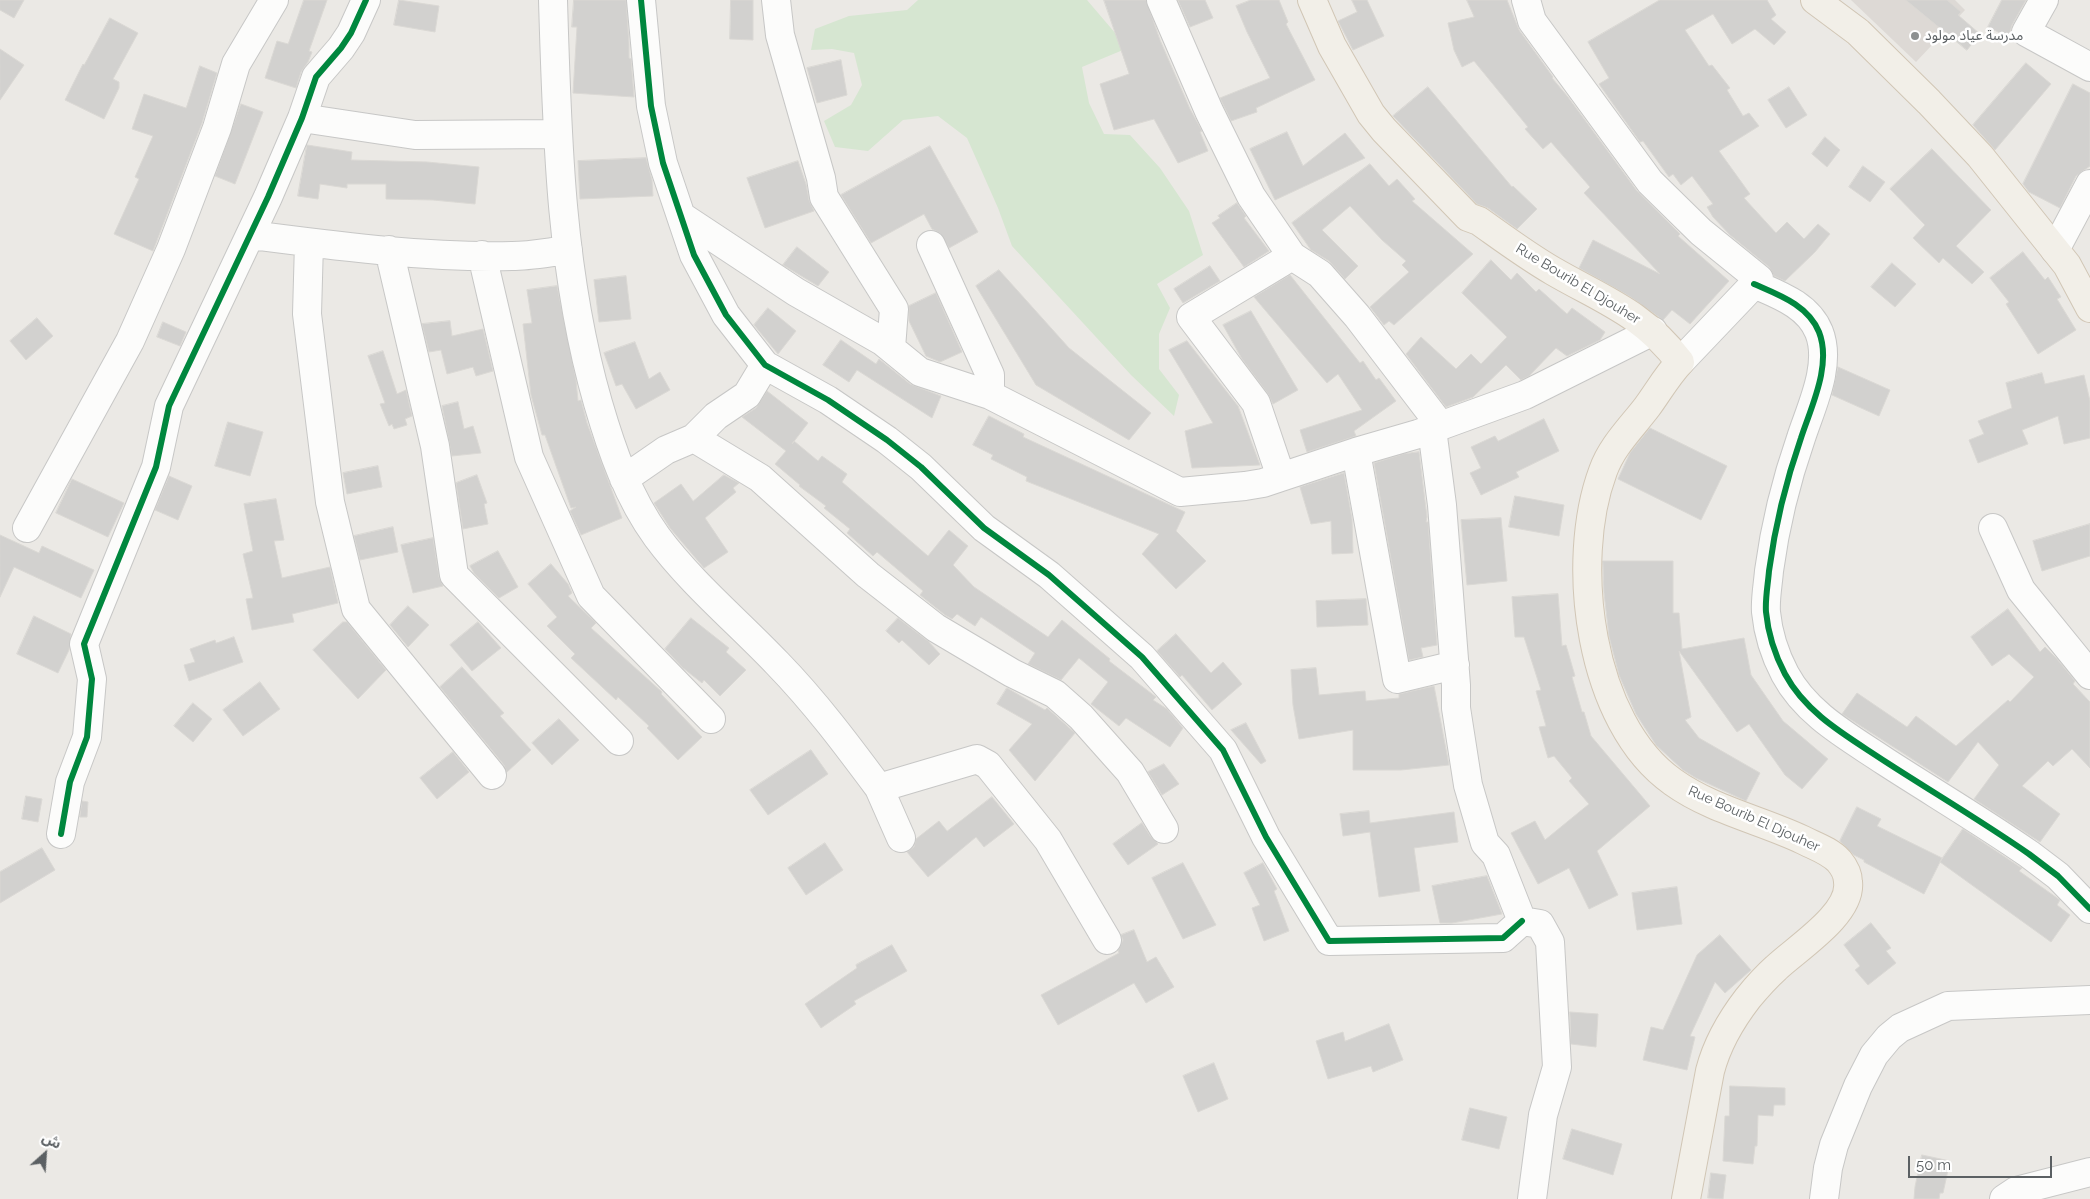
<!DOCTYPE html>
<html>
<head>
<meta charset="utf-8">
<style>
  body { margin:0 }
  #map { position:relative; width:2090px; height:1199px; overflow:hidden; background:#ebe9e5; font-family:Raleway,"Noto Sans Arabic",sans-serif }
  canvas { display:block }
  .north { position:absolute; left:20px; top:1129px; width:50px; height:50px; -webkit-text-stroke:4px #fff; paint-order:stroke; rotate:26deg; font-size:14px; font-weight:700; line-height:20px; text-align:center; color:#5b6063 }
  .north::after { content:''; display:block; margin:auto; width:18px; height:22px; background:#5b6063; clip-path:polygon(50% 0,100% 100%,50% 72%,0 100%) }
  .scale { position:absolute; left:1908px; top:1156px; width:144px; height:22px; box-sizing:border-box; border:2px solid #5b6063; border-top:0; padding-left:6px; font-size:15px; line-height:18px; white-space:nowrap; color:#5b6063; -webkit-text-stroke:4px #fff; paint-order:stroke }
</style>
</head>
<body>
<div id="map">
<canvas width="2090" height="1199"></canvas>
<div class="north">ش</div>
<div class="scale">50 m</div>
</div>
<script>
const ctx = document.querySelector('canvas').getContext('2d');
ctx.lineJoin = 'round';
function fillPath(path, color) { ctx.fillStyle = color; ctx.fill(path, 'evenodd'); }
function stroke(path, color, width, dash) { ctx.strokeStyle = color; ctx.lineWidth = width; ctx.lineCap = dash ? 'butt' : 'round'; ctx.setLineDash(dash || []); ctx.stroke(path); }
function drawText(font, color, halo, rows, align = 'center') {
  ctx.font = font + ' Raleway,"Noto Sans Arabic",sans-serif'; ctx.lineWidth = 5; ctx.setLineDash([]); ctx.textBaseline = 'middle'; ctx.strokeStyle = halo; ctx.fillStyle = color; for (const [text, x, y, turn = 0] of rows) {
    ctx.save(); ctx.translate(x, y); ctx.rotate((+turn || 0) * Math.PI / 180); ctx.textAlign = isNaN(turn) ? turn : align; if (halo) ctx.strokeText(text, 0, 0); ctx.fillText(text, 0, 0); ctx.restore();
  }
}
fillPath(new Path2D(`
  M1851 0H1955L1965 10 1916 62Z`), '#ddd9d5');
fillPath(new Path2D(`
  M918 0H1087L1116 34 1123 50 1082 67 1089 103 1104 134 1130 135 1160 168 1189 211 1203 255 1157 284 1170 308 1159 334V369L1179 395 1174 416 1131 375 1012 246 998 208 967 138 938 116 903 120 868 151 835 147 824 121 851 105 862 85 854 53 832 49 811 50 815 29 849 16 907 10Z`), '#d6e6d1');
const building = new Path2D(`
  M0 0H24L14 18 0 10Z
  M304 0H327L309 51 312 52 308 62 301 72 296 88 265 78 277 41 288 44Z
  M399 0 439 6 435 32 394 25Z
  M574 0H626L629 44V58L631 59 634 97 573 93 577 27H572Z
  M731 0H753V40L730 39Z
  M1104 0H1146L1160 40 1190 109 1202 131 1200 132 1208 151 1178 163 1154 119 1114 130 1100 84 1129 74Z
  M1178 0H1205L1213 18 1190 27Z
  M1251 0H1279L1288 22 1286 24 1315 80 1256 108 1257 112 1231 121 1220 98 1270 78 1247 32 1236 6Z
  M1352 0H1367L1384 36 1353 50 1338 21 1357 12Z
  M1467 0H1507L1519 30 1553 77 1552 78 1568 97 1637 191 1680 234 1678 236 1729 281 1690 324 1672 310 1663 320 1629 296 1579 268 1593 240 1660 274 1584 193 1590 187 1551 142 1543 149 1525 129 1528 127 1474 61 1462 67 1454 50 1448 23 1474 17Z
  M1660 0H1767L1776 15 1771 19 1786 32 1774 45 1755 29 1732 44 1713 14 1685 30 1709 66 1712 65 1730 88 1727 90 1743 116 1749 113 1759 126 1719 151 1750 194 1744 198 1776 233 1787 222 1804 239 1818 224 1830 234 1815 252 1785 281 1774 276 1769 267 1730 235 1713 217 1707 207 1713 204 1692 176 1681 185 1673 174 1669 177 1643 141 1640 142 1599 84 1609 78 1588 42Z
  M1906 0H1947L1961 12 1958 15 1980 34 1967 50Z
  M2002 0H2026L2012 25 2010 32 2012 39 1988 27Z
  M110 18 138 33 113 79 119 82V88L104 119 65 100 83 64 84 65Z
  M0 49 24 65 0 100Z
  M841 60 847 95 817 103 807 68Z
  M2026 63 2051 84 1995 150 1973 125Z
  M200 66 217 73 202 123 153 251 114 234 139 179 135 177 153 136 132 129 144 94 186 108Z
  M2073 84 2090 93V166L2076 176 2060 208 2029 192 2023 184Z
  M1428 87 1512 187 1513 186 1537 209 1517 229 1488 208 1477 204 1393 116Z
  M1789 87 1807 115 1786 128 1768 100Z
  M241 104 263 112 235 184 215 176Z
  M1287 132 1303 166 1345 133 1365 158 1275 200 1250 149Z
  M1825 137 1840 150 1827 167 1812 154Z
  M307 145 352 152 351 160 427 162 479 167 475 204 433 200 386 199V184H347V188L320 184 318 199 298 196Z
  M930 146 978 232 949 248 940 233 932 229 924 214 871 243 841 195Z
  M1932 149 1991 210 1956 246 1984 272 1972 284 1943 258 1939 263 1913 238 1925 225 1890 189Z
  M646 158 652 180 653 196 580 199 578 161Z
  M798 161 806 184 809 200 814 211 765 228 747 178Z
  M1370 164 1389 186 1397 179 1415 199 1412 201 1473 254 1394 325 1389 321 1384 325 1370 307 1409 272 1402 265 1406 261 1382 240 1350 206 1322 230 1358 266 1345 279 1329 261 1311 250 1292 223Z
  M1863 166 1885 182 1870 202 1849 187Z
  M1237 203 1246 216 1244 218 1269 251 1244 267 1212 223 1220 218 1218 216Z
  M797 247 829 272 818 286 783 265Z
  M2023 252 2045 280 2048 277 2061 297 2057 299 2076 330 2038 354 2006 304 2009 302 1990 278Z
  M1491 260 1511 280 1517 273 1536 292 1539 289 1567 314 1572 308 1605 332 1600 340 1567 356 1556 348 1529 376 1521 380 1506 365 1473 397 1446 407 1406 354 1421 337 1456 369 1471 354 1481 364 1507 337 1462 293Z
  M1892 263 1916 284 1895 307 1871 287Z
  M1210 266 1220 281 1183 303 1174 289Z
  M999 270 1069 348 1151 413 1129 440 1036 385 976 286Z
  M1290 275 1360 363 1363 361 1376 380 1379 378 1396 401 1354 431 1356 436 1307 452 1300 430 1362 410 1338 374 1327 383 1254 297Z
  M626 276 631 319 599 322 594 280Z
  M557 286 576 380 578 401 581 400 587 423 622 518 581 535 570 511 576 507 571 508 545 435H542L531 395 523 324 532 323 527 290Z
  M936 293 962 352 940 362 926 356 909 321V306Z
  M768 308 796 331 778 354 754 325Z
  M1251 311 1298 390 1273 404 1268 394 1242 359 1223 325Z
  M37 318 53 336 26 360 10 341Z
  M450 321 452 336 483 329 493 371 476 376 473 367 447 374 441 350 429 352 422 324Z
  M163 322 186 332 180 346 157 337Z
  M841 340 876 364 879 359 910 384 941 396 932 418 857 370 849 382 823 365Z
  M1187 341 1238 406 1260 465 1192 468 1185 431 1213 423 1169 350Z
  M635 342 649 379 660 372 670 390 636 409 622 384 616 386 604 353Z
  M383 351 397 394 406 390 412 416 405 419 407 425 394 429 392 424 389 426 380 404 385 403 368 356Z
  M1838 367 1890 390 1879 416 1832 395Z
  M2042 373 2045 384 2084 375 2090 401V438L2064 444 2058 416 2022 430 2028 444 1978 463 1969 440 1984 434 1978 421 2012 408 2006 383Z
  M767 391 808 423 792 444 794 441 818 461 822 456 847 474 842 482 928 556 949 530 968 546 953 565 974 587 1048 637 1062 620 1110 659 1109 661 1156 697 1153 700 1167 709 1183 728 1170 747 1126 718 1119 726 1091 704 1108 682 1079 658 1061 680 1028 664 1035 653 981 617 975 626 957 614 952 619 945 615 920 595 923 591 877 552 873 556 847 533 850 529 824 508 826 506 799 486 800 485 775 464 786 451 742 417 756 408Z
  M458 402 464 429 473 426 481 453 452 456 442 406Z
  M989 416 1024 434 1023 437 1185 512 1176 531 1206 561 1176 589 1142 554 1159 534 1026 481 1027 477 991 459 993 455 973 445Z
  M1544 419 1559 451 1516 472 1519 477 1481 495 1470 473 1481 468 1471 447 1495 436 1498 441Z
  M228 422 263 432 250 476 215 466Z
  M1650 428 1727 466 1701 520 1618 479 1630 453Z
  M1419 452 1427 517 1426 522H1428L1437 645 1421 648 1423 657 1409 660 1374 463 1403 454Z
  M378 466 382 487 347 494 343 473Z
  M1344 473 1352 519 1353 553 1332 554 1331 521 1311 524 1300 487Z
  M477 475 487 503 484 504 488 524 463 529 456 483Z
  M724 475 739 483 733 488 736 492 705 518 728 552 704 568 670 528 654 503 681 484 693 501Z
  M169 476 192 486 178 520 155 510Z
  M72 479 124 503 108 537 56 513Z
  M1515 496 1564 505 1559 536 1509 527Z
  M276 499 284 540 274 541 282 578 330 567 338 603 292 614 294 622 252 630 246 599 253 598 243 554 253 551 244 504Z
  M1501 518 1507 581 1467 585 1461 520Z
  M2090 524V556L2042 571 2033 541Z
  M393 527 398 552 360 560 354 536Z
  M0 535 39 553 42 546 94 570 81 598 14 567 0 597Z
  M433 538 439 577 443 586 413 593 401 545Z
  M498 551 518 587 499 598 474 573 470 566Z
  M1603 561H1673V613H1679L1682 649 1744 638 1751 675 1783 721 1828 759 1802 789 1785 775 1749 724 1737 732 1679 651 1691 717 1685 720 1699 738 1760 773 1746 801 1696 778 1683 770 1656 745 1636 714 1619 675 1609 636 1604 593Z
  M551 564 568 584 572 593 568 596 596 623 591 628 662 692 661 694 702 737 678 760 647 728 649 726 618 697 616 700 571 658 575 654 547 626 557 617 528 584Z
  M1558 594 1562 646 1566 645 1575 676 1572 677 1582 712H1584L1591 736 1650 806 1597 851 1618 895 1589 909 1569 868 1538 884 1511 833 1535 821 1545 840 1589 804 1569 781 1572 778 1554 756 1548 758 1539 727 1546 726 1536 691 1541 690 1524 637H1515L1512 597Z
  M1366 599 1368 625 1317 627 1316 601Z
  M408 606 429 625 408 647 390 625Z
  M2008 609 2040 652 2045 647 2057 659 2075 681 2073 684 2090 702V768L2072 749 2053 766 2048 761 2022 786 2060 814 2040 842 1974 799 1999 765 1978 742 1948 782 1842 714 1857 693 1907 727 1916 716 1956 746 2008 700 2010 702 2034 677 2009 654 1992 666 1971 637Z
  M34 616 71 634 69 650 58 673 17 654Z
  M691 618 729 648 726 652 746 670 720 696 704 680 702 683 683 668 665 649Z
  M898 618 928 641 940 654 929 665 902 640 899 643 886 631Z
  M343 622H347L386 670 358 699 313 650Z
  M478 622 501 648 472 671 450 645Z
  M1176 634 1211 673 1223 662 1242 684 1212 710 1182 675 1180 677 1157 651Z
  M234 637 243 662 189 681 184 665 195 662 190 649 215 640 216 643Z
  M462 667 504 713 500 716 531 750 507 772 504 765 440 687Z
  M1316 668 1319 695 1365 691 1366 701 1399 698V694L1434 686 1449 765 1401 770H1353V730L1299 739 1293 705 1291 670Z
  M260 682 280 709 243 736 223 710Z
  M1007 688 1045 710 1047 708 1075 733 1035 781 1009 750 1032 724 997 704Z
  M193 703 212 719 193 742 174 726Z
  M559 719 579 740 552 765 532 743Z
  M1246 723 1266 761 1261 764 1231 730Z
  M811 750 828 774 768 815 750 790Z
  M453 752 469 772 437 799 420 778Z
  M1164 764 1179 784 1162 795 1148 772Z
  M26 796 42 799 38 822 22 819Z
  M992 797 1014 824 984 847 976 837 928 877 907 852 914 847 916 839 939 821 947 831Z
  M82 801 88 802 87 817H80Z
  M1857 807 1881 819 1877 826 1942 858 1924 894 1864 862V860L1854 855 1840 841Z
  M1369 811 1370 823 1454 812 1458 842 1414 848 1420 891 1379 897 1370 832 1343 836 1340 814Z
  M1142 823 1151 837 1158 844 1128 865 1113 844Z
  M1963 829 2020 867 2022 868 2019 871 2060 900 2057 905 2070 915 2051 942 1940 862Z
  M825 843 843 870 806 895 788 868Z
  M42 848 55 870 0 903V872Z
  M1183 863 1216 925 1183 939 1152 878Z
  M1263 863 1277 889 1274 891 1289 931 1264 941 1252 908 1260 905 1244 873Z
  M1487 876 1502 914 1452 923H1440L1432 886Z
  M1677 887 1682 924 1637 930 1632 893Z
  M1871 923 1891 948 1886 951 1896 963 1868 985 1855 970 1860 966 1844 945Z
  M1134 930 1147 962 1156 957 1174 987 1146 1003 1134 983 1058 1025 1041 995 1119 953 1118 951 1123 940 1121 935Z
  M1720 935 1751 970 1725 993 1715 982 1690 1036 1695 1037 1687 1070 1643 1060 1651 1027 1663 1030 1697 955Z
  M892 945 907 971 854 1001 856 1004 821 1028 805 1004 857 968 856 965Z
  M1570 1012 1598 1014 1596 1047 1571 1044Z
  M1389 1024 1403 1060 1373 1072 1371 1066 1328 1079 1316 1041 1343 1032 1345 1041Z
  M1214 1063 1228 1099 1198 1112 1183 1076Z
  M1730 1086 1785 1088V1105H1774L1773 1116 1758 1115 1757 1146H1755L1753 1164 1723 1161 1725 1116H1729Z
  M1470 1108 1507 1117 1499 1149 1462 1140Z
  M1572 1129 1622 1144 1613 1175 1563 1159Z
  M1922 1155 1950 1161 1943 1193H1940L1939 1199H1914L1915 1187Z
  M1711 1173 1726 1175 1723 1199 1708 1198Z`);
fillPath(building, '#d2d1cf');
stroke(building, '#dad8d4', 1);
const minor = new Path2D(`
  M553 0C557 135 560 272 598 403 612 451 628 497 657 537 691 583 738 622 777 663 815 702 847 745 879 788
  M641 0 651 106 663 163 694 255 726 315 765 365 828 400 887 440 921 467 984 528 1049 575 1142 657 1223 750 1266 837 1329 941 1503 938 1522 921
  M776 0 780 35 821 178 824 197 894 309 891 348
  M1161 0 1209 111 1251 196 1292 256 1320 274 1357 316 1441 426
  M1526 0 1532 21 1650 182 1701 232 1759 279 1680 362
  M2044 0 2026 32 2090 67
  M302 118 415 135 557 134
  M681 216 796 292 882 341 920 372 990 395 1180 492 1245 486 1263 483 1356 452 1418 434 1525 395 1653 331
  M251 235C337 246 425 258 512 256 530 256 550 252 568 250
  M309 243 307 314 330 502 356 609 492 775
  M931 245 990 375V395
  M389 250 435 446 454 575 619 741
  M2055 250 2090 184
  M482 255 529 457 591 596 711 719
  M1754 284C1779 295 1808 305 1819 332 1832 365 1811 407 1801 438 1786 481 1775 526 1769 571 1768 584 1765 599 1766 612 1768 633 1775 655 1785 674 1807 715 1849 737 1886 762 1934 793 1983 822 2029 854L2058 876 2090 909
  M1432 429 1442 505 1456 685V708L1468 785 1485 843 1496 855 1522 921
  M694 438 760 478 868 575 936 628 1012 673 1055 694 1081 717 1130 772 1164 829
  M1356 452 1397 679 1455 665
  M1281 477 1256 403 1191 317 1292 256
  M624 479 666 450 694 438 716 416 747 395 765 365
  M27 528 130 341 171 249 217 128 236 64 274 0
  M1993 528 2021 590 2090 675
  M61 834 70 782 87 737 92 679 84 644 156 467 169 406 268 197 302 118 316 77 341 48 351 33 366 0
  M901 838 879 788 977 759 988 765 1048 840 1107 940
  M1522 921 1540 924 1550 942 1557 1067 1543 1115 1532 1199
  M1824 1199 1828 1168 1834 1145 1858 1086 1874 1055 1889 1037 1900 1028 1948 1006 2090 1000
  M2004 1199 2016 1191 2090 1172`);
const major = new Path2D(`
  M1312 0 1332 46 1371 114 1384 130 1468 217 1479 221C1503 238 1527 256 1553 271 1603 300 1643 313 1680 362 1667 376 1658 392 1647 407 1631 428 1612 446 1603 471 1569 562 1589 723 1673 782 1712 810 1761 820 1803 840 1815 846 1830 851 1839 861 1844 867 1848 875 1848 882 1852 914 1797 948 1776 968 1766 977 1757 987 1748 998 1731 1020 1717 1044 1710 1071L1686 1199
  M1815 0 1858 32 1929 102 1980 156 2067 265 2090 308`);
stroke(minor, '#c7c7c6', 30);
stroke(major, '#d1c6b5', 30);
stroke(minor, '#fcfcfb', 28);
stroke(major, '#f2efe8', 28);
stroke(new Path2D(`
  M641 0 651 106 663 163 694 255 726 315 765 365 828 400 887 440 921 467 984 528 1049 575 1142 657 1223 750 1266 837 1329 941 1503 938 1522 921
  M1754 284C1779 295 1808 305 1819 332 1832 365 1811 407 1801 438 1786 481 1775 526 1769 571 1768 584 1765 599 1766 612 1768 633 1775 655 1785 674 1807 715 1849 737 1886 762 1934 793 1983 822 2029 854L2058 876 2090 909
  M61 834 70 782 87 737 92 679 84 644 156 467 169 406 268 197 302 118 316 77 341 48 351 33 366 0`), '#00873e', 6);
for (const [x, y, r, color] of [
  [1915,36,5,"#8d9090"]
]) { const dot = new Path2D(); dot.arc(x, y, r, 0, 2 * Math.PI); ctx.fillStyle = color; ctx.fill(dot); stroke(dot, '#fff', 2); }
drawText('14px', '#5b6063', '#fff', [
  ["مدرسة عياد مولود",1925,36]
], 'left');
drawText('14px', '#5b6063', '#fff', [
  ["Rue Bourib El Djouher",1578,284,31],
  ["Rue Bourib El Djouher",1754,819,24]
]);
</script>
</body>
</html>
